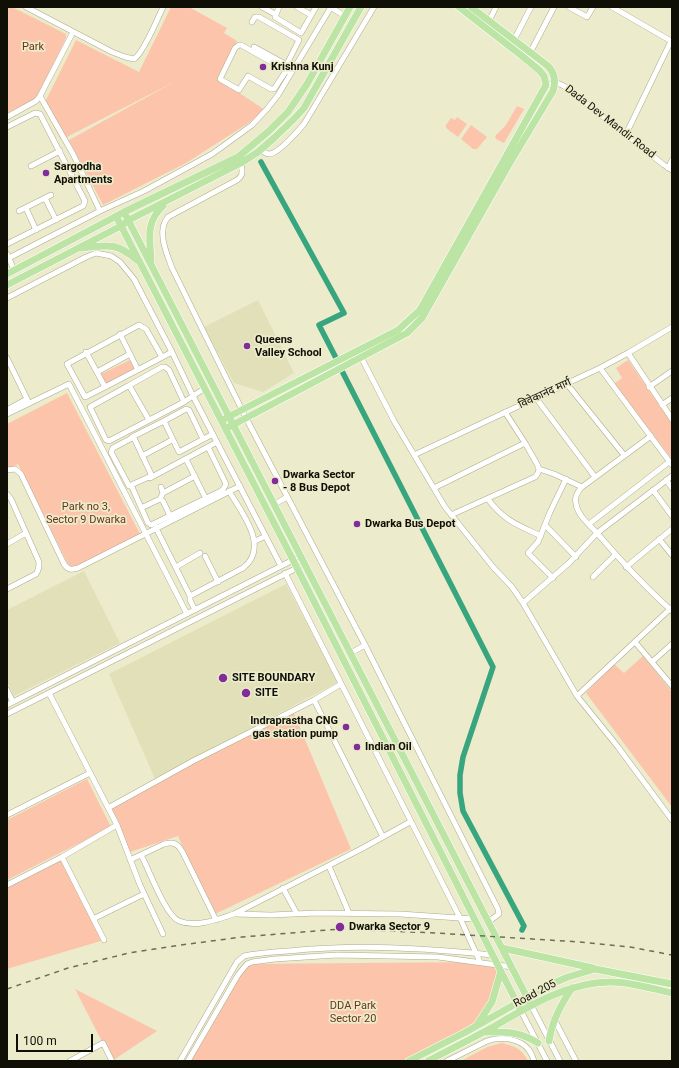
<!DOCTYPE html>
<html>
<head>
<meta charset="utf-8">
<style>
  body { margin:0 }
  #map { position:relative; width:679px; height:1068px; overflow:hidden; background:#ecebcb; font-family:Roboto,sans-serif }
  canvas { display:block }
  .frame { position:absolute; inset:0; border:8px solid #100f05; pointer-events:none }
  .scale { position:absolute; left:16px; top:1034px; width:77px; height:18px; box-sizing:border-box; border:2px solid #100f05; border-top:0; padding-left:5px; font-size:12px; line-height:14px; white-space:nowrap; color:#100f05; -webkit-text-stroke:3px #ecebcb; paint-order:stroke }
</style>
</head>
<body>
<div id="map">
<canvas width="679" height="1068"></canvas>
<div class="frame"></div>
<div class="scale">100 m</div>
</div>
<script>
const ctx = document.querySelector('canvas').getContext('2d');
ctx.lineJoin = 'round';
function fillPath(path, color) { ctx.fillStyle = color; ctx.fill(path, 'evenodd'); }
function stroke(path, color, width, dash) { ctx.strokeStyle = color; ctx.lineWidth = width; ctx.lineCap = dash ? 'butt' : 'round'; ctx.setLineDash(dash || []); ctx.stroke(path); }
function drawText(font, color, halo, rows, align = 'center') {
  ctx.font = font + ' Roboto,"Noto Sans Devanagari",sans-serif'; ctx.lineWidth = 3.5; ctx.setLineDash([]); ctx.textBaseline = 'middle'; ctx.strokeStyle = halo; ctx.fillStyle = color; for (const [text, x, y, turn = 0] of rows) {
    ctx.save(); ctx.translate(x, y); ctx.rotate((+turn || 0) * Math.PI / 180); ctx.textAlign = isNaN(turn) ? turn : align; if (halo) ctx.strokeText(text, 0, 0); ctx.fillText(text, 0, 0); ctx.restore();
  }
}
fillPath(new Path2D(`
  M258 300 294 373 263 392 234 383 204 327Z
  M84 571 120 643 14 696 7 682V610Z
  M286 584 338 682 155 779 109 674Z`), '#e1e0b9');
fillPath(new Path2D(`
  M7 7H12L66 34V38L37 97 31 101 7 113Z
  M171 7H189L227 28 224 33 237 41 218 79 265 110 247 124 186 163 103 205 69 140 176 81 61 140 43 106 76 40 139 72Z
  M517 106 524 109 504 143 496 139 495 136 506 125Z
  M457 117 467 124 458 137 446 128V125L451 118 455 120Z
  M471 125 487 137 477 149H473L461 139Z
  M130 360 135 370 106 384 101 374Z
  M628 360 672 424V459L614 384 622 378 616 368Z
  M67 393 140 534 71 570 18 464 7 470V424Z
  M643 656 672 692V746L671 747 672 749V807L586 693 614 664 624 673Z
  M293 711 351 849 213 915 178 836 127 853 108 808Z
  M87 779 111 827 7 880V820Z
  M62 857 104 940 7 969V886Z
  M480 962 498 965V985L476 1027 405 1061H188L247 964Z
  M75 989 157 1031 112 1061Z
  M502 1043C516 1047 521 1048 528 1061H461L487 1047Z`), '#fcc5ab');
stroke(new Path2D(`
  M261 162 344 313 319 325 336 358
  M342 371 493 667 463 757 460 775V793L463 811 524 926 522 930`), '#37a57d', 5.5);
const minor = new Path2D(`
  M26 7 112 52 125 57 134 59C143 54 158 18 163 7
  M262 7 275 14
  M279 7 275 17 301 33 316 7
  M297 7 311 15
  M330 7 345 16
  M569 7 587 17 593 7
  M612 7 671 41 626 134
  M489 21 496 7
  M252 22 255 17H259L299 40 288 62 285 64 254 47
  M514 40 531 7
  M530 53 554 7
  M286 71 274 89H271L248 76 239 90 220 79 235 48 239 45H241L291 73
  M546 85 557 83 564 86 664 165 672 170
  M7 117 36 101 40 96 73 32
  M7 127 35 113 40 114 85 201 83 206 7 244
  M260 150C263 151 266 154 269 154 278 154 298 131 304 124L374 7
  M241 163C242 171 244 175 237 180L168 217C156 231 167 254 172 268L246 418 365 645 498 909 499 914 488 922
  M31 166 60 151
  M668 168 672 160
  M45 198 56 220
  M26 208 36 230
  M19 211 51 195
  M100 211 144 191 212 154 226 144 252 125 267 109 278 95 331 7
  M7 254 14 270
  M7 259 100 211 73 154 40 96
  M7 298 86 257 96 253 111 256 120 262 134 279 172 352 193 396 281 566
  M120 334 138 370
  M86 352 105 387 172 352
  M628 353 672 419
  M360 355 394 421 445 507 493 567 512 587 523 603 577 696 618 747 672 820
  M7 358 29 403
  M600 368 672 465
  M97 372 130 354
  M567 384 624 455
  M128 386 162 367H165L169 370 184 402
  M105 387 85 397 67 364 139 325 146 329 162 357
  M649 387 672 371
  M536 398 595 477
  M662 405 672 398
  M7 410 27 399
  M7 414 69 384 187 614
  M149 420 130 387 128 386 90 407 106 440 109 441 184 402 205 388
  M651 436 582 487C577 492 574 497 576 504 578 516 589 524 597 533 621 561 645 587 672 611
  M132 437 164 421
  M132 438H134L151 474V476L129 486 111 452 113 448Z
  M203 439 189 410 186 409 164 421 179 452 213 434
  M414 455 600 368 628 353 672 327
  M142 456 172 440
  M186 459 206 499
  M539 469 554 474 582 487
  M7 470 15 469 21 474 64 564C68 570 71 570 78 568L240 486
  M150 478 217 442
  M666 480 672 488
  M132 487 148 523 151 525 221 491 224 488 226 484 208 447
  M161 487 163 493
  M434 488 525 443
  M653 490 672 516
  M7 494 11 499 39 562C39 567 39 570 36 574L7 589
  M160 499 163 493 195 476
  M488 499C504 521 518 525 541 536
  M275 504 287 497
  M141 508 160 499 163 501 170 516
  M451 515 535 477 538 473 539 469 537 464 525 443 505 412
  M589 524 669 462
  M545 525 576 557
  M156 528 190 596
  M659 539 672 555
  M255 541 266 536
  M7 544 26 533
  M205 556 218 582
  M176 567 200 553
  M626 567 672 529
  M285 573 460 918 480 962
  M593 577 615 555
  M553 578 528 553 538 542 550 512 566 479
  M523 603 569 563 597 533 672 476
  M195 610 190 600V596L243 568C270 547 242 513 229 491
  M635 642 672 686
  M351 653 365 645
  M652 662 672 644
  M7 690 13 702
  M49 693 117 825 140 885 163 934
  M577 696 671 608
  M314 700 383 837
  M7 705 295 559
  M7 714 299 567
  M375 750 386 743
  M108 808 193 761 314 700 341 684
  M7 815 90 773
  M141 855C149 869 165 915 179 921 196 928 218 919 234 914L361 849 410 822
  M62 857 104 940
  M130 860 164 844C174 841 178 844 183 853L216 920
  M329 866 349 913
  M7 885 62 857 117 825
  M283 888 297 914
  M235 914 271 915 317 913 400 914 474 919
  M93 919 144 894
  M531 1005 560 1061
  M521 1011 547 1061
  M554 1019 576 1061
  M70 1061 103 1043 112 1061
  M180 1061 237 962 244 956C258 953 274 952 289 951 357 944 424 948 492 955
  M188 1061 238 975 247 964 252 962 275 959 337 955 438 957 512 967
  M447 1061 487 1041C500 1036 520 1038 529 1050 531 1053 533 1057 534 1061`);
const major = new Path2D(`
  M124 212 531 1005
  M116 216 293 560 521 1011
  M82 248C109 245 115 242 137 260
  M151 261C150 238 145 223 163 206
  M7 274 124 212 238 157 269 131 288 112 307 84 350 7
  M7 285 121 226 129 220 241 163 258 152 274 138 294 119 304 108 361 7
  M226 418 398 330 420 310 546 85 544 76 539 70 522 56 459 7
  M229 427 407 333 422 318 508 166 553 91C556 81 555 73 548 66L471 7
  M502 948 593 968
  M477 1025 492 1002 501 971
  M485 1032C507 1032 518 1031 538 1043
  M549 1041C552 1021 561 1004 572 988
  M409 1061 464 1033 549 985 568 977 595 969 672 984
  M428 1061C449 1050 471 1039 493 1027 529 1006 566 983 609 982 628 981 653 989 672 993`);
stroke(minor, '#acab8d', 6);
stroke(major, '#fff', 8);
stroke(minor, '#fff', 5);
stroke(major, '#bce5a5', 7);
stroke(new Path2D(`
  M7 989 68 968 129 953 181 945 242 937 340 929 436 933 580 942 630 947 672 955`), '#6e6d5a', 1.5, [5, 5]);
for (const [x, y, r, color] of [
  [263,67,4,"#802c9b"],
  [46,173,4,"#802c9b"],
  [247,346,4,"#802c9b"],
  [275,481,4,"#802c9b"],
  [357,524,4,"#802c9b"],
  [223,678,5,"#802c9b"],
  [246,693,5,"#802c9b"],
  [346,727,4,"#802c9b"],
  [357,747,4,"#802c9b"],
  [340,927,5,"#802c9b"]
]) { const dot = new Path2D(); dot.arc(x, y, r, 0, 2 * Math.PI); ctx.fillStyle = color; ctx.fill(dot); stroke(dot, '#ecebcb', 1.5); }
drawText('11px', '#6b3418', '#ecebcb', [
  ["Park",33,47],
  ["Park no 3,",86,507],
  ["Sector 9 Dwarka",86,520],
  ["DDA Park",353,1006],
  ["Sector 20",353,1019]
]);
drawText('bold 11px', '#100f05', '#ecebcb', [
  ["Krishna Kunj",271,67],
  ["Sargodha",54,167],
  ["Apartments",54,180],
  ["Queens",255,340],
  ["Valley School",255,353],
  ["Dwarka Sector",283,475],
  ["- 8 Bus Depot",283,488],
  ["Dwarka Bus Depot",365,524],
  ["SITE BOUNDARY",232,678],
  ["SITE",255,693],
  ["Indraprastha CNG",338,721,"right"],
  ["gas station pump",338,734,"right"],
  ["Indian Oil",365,747],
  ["Dwarka Sector 9",349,927]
], 'left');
drawText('11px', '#100f05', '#ecebcb', [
  ["Dada Dev Mandir Road",610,122,38],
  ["विवेकानंद मार्ग",545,394,-25],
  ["Road 205",535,994,-28]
]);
</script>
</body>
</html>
